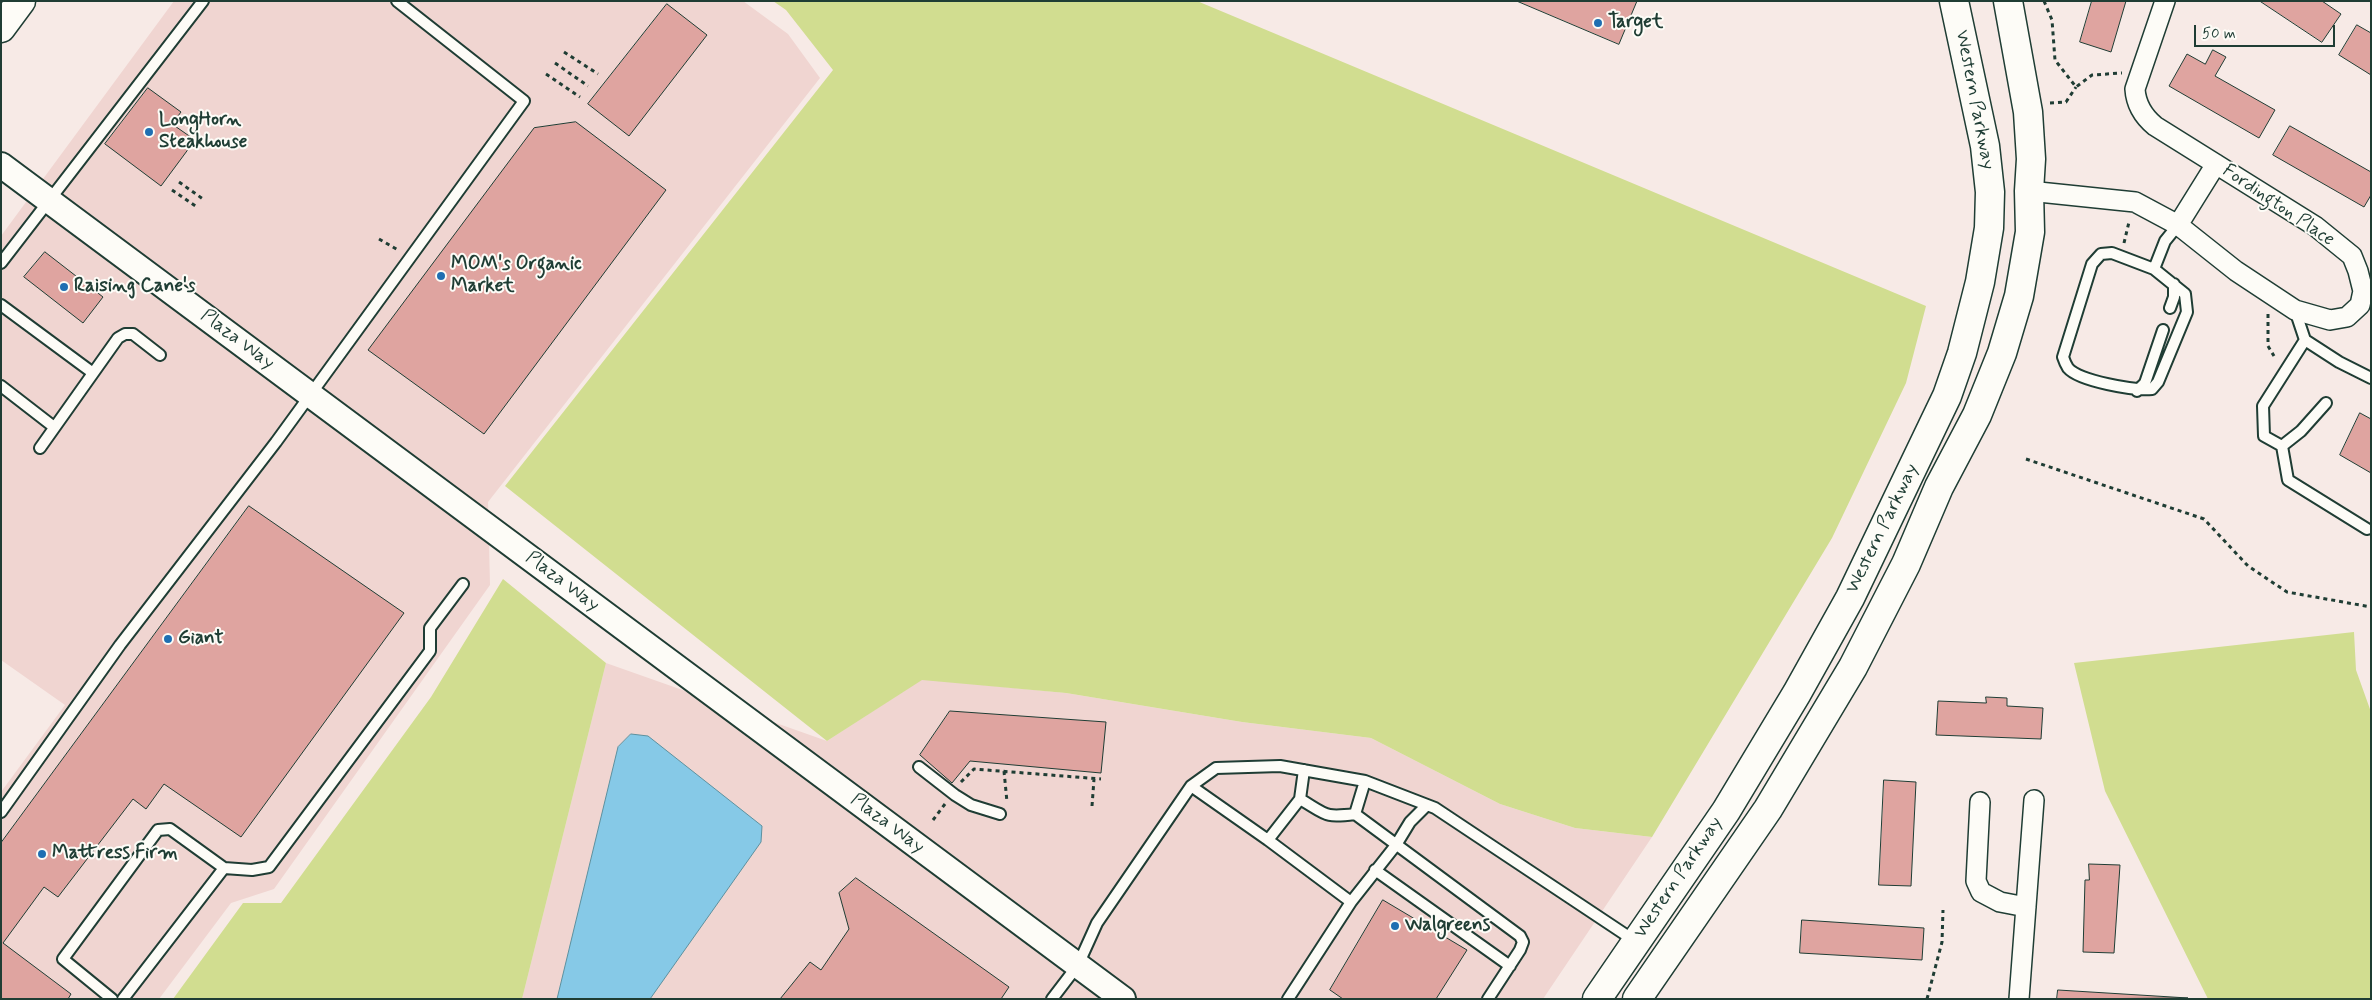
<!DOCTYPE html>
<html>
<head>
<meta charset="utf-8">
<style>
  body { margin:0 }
  #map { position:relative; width:2372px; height:1000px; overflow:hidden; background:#f7eae6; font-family:Mynerve,sans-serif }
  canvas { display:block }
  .frame { position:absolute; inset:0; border:2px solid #1f3d34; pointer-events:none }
  .scale { position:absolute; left:2194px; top:25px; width:141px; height:22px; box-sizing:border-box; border:2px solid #1f3d34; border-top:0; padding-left:6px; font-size:15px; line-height:18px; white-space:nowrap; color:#1f3d34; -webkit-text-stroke:4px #fdfcf7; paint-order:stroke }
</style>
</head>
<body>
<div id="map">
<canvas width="2372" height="1000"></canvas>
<div class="frame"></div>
<div class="scale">50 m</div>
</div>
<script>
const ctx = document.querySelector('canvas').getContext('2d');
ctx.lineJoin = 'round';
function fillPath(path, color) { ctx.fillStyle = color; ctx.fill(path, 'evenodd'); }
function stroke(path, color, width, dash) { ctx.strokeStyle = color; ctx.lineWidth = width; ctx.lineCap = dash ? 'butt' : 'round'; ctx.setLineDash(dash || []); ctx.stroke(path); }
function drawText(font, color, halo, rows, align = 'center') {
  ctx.font = font + ' Mynerve,sans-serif'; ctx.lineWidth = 4; ctx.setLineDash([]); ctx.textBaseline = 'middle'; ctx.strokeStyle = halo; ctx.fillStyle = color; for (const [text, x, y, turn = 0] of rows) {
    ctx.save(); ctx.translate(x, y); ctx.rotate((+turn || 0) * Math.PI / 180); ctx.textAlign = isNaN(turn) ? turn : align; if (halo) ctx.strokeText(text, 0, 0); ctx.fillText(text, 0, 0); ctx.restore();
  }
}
fillPath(new Path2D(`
  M174 1H743L788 34 820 78 488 502 490 585 274 889 231 903 159 999H1V792L65 705 1 660V236Z
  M606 663 827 741 922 679 1066 693 1242 722 1371 738 1500 804 1575 828 1652 837 1543 999H522Z`), '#f0d5d1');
fillPath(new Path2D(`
  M773 1H1197L1926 306 1906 383 1832 538 1652 837 1575 828 1500 804 1371 738 1242 722 1066 693 922 680 827 741 505 486 833 70 786 10Z
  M503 579 606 663 522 999H173L243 903H281L431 697Z
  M2354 632 2356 670 2371 712V999H2208L2105 791 2074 663Z`), '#d1dd90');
const water = new Path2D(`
  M631 734 648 736 762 826 761 842 650 999H557L618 747Z`);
fillPath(water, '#86c9e7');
stroke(water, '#5d919f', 1);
const building = new Path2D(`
  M1517 1H1637L1619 44Z
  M2092 1H2126L2111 52 2080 42Z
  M2260 1H2322L2341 14 2322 42Z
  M667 4 707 35 629 136 588 104Z
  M2357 25 2371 33V75L2339 55Z
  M2213 50 2226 57 2215 76 2275 110 2259 138 2169 86 2187 54 2205 64Z
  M148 88 181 112 172 124 195 140 161 186 105 144Z
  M576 122 666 190 484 434 368 350 534 128Z
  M2290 126 2371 172V195L2364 207 2273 155Z
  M45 252 103 297 83 323 24 277Z
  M2360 413 2371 419V473L2340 455Z
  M249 506 404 613 241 837 164 784 146 809 133 799 58 897 44 887 3 943 71 994 68 999H1V843Z
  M1986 697 2007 698V706L2043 708 2041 739 1936 735 1938 701 1986 703Z
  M950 711 1106 722 1101 773 970 761 952 783 920 755Z
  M1884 780 1916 782 1911 886 1879 885Z
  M2089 864 2120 865 2114 953 2083 952 2085 880H2089Z
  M856 878 1009 987 1001 999H780L810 962 821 970 849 929 839 893Z
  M1383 900 1467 950 1436 999H1343L1330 990Z
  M1802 920 1924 928 1922 960 1800 953Z
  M2058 990 2188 998 2057 999Z`);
fillPath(building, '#dfa4a0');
stroke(building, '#1f3d34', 1);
const service = new Path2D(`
  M2112 253 2154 269 2185 294 2187 312 2158 382 2152 389C2135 391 2079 381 2068 368 2066 365 2064 360 2063 357L2092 264 2101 254Z
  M1 263 203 1
  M2154 269 2165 241 2178 225
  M1 305 93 373
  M2170 308 2174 297V284
  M2295 310 2305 340 2339 362 2371 378
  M2305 340 2263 406 2264 436 2282 446 2288 480 2367 529
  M1 386 54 427
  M2137 391 2145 383 2163 330
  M2282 446 2301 431 2326 403
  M40 448 118 338 125 334H133L160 355
  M919 767 955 795 971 805 1000 814
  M1191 786 1268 840
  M1300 799 1304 770
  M1 812 120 645 276 442 524 101 397 1
  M1355 814 1365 781
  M1375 870 1510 966
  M1351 902 1396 845 1410 822 1427 805
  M112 999 63 959 158 830 170 829 224 868 252 870 269 867 430 651V628L463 584
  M123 999 224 868
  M1052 999 1078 965 1097 923 1191 786 1216 768 1280 766 1365 781 1435 808 1635 941
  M1288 999 1351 902 1268 840 1300 799C1327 815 1324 818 1355 814L1520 936 1523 942 1520 950 1488 999`);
const minor = new Path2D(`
  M2029 191 2135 202 2178 225 2236 271 2295 310 2330 320 2347 317 2360 305 2363 291 2358 271 2352 256 2315 226 2155 126C2143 116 2136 105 2135 89L2165 1
  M2178 225 2216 164
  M1980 802 1976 881 1981 892 2000 902 2026 907
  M2019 999 2034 800`);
const tertiary = new Path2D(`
  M1 165 1123 999`);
const secondary = new Path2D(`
  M1597 999 1726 811 1797 693 1850 598 1947 396 1962 353 1980 282 1989 228 1990 192 1985 146 1954 1
  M1637 999 1768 809 1853 667 1906 564 1939 487 1977 415 2002 353 2019 296 2030 232 2029 191 2031 159 2028 112 2008 1`);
const trunk = new Path2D(`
  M1 28 21 1`);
stroke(service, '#1f3d34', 14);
stroke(minor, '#1f3d34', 22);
stroke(tertiary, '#1f3d34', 28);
stroke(secondary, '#1f3d34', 31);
stroke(trunk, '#1f3d34', 31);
stroke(new Path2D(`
  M2044 1 2052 20 2055 60 2076 87 2092 75 2122 73
  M564 52 598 74
  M555 63 588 86
  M546 74 580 97
  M2050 103 2066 102 2076 87
  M179 182 203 199
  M172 190 197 207
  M379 239 398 250
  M2124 243 2129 222
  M2268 314V346L2274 356
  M2026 459 2204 519 2248 566 2287 592 2371 607
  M1004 771 1007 802
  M961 782 974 769 1101 779
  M1092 806 1094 779
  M933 820 945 804
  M1927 999 1942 942 1943 910`), '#1f3d34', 3, [4, 4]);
stroke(service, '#fdfcf7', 10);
stroke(minor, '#fdfcf7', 19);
stroke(tertiary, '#fdfcf7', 24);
stroke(secondary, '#fdfcf7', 28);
stroke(trunk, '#fdfcf7', 28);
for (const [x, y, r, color] of [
  [1598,23,5,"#1f6fb2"],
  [149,132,5,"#1f6fb2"],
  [441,276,5,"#1f6fb2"],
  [64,287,5,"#1f6fb2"],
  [168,639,5,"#1f6fb2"],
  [42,854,5,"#1f6fb2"],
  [1395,926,5,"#1f6fb2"]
]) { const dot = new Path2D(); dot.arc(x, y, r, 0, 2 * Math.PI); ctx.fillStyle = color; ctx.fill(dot); stroke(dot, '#fdfcf7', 2); }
drawText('bold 19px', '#1f3d34', '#fdfcf7', [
  ["Target",1608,23],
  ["LongHorn",159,121],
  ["Steakhouse",159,143],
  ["MOM's Organic",451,265],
  ["Market",451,287],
  ["Raising Cane's",74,287],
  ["Giant",178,639],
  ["Mattress Firm",52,854],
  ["Walgreens",1405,926]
], 'left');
drawText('19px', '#1f3d34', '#fdfcf7', [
  ["Western Parkway",1974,100,79],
  ["Fordington Place",2278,206,34],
  ["Plaza Way",237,340,37],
  ["Western Parkway",1883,529,-64],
  ["Plaza Way",562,582,37],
  ["Plaza Way",887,824,37],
  ["Western Parkway",1679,878,-56]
]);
</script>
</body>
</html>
